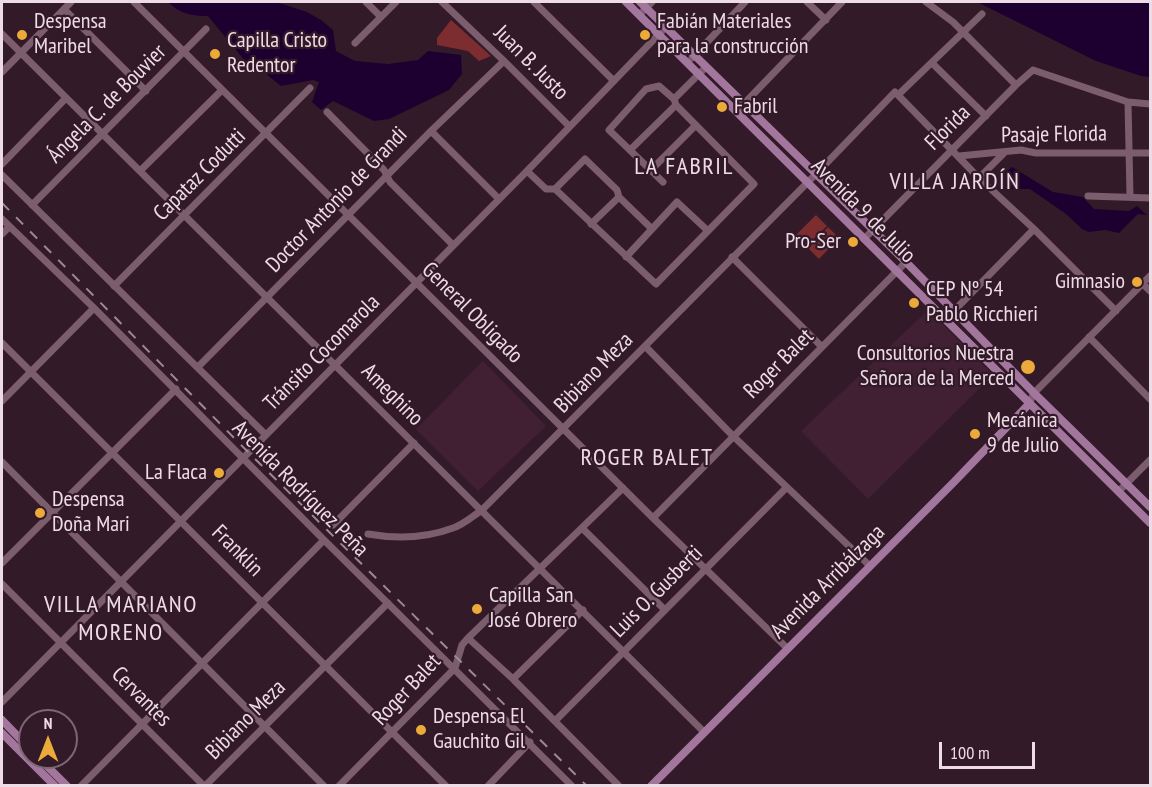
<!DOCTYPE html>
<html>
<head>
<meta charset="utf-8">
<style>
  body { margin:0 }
  #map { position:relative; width:1152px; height:787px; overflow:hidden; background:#331a28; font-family:"PT Sans Narrow",sans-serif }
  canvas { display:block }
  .frame { position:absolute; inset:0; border:3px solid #eddbe5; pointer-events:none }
  .north { position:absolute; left:18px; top:709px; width:60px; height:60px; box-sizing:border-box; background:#331a28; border:2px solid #7d6774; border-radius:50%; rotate:0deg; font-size:16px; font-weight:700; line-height:24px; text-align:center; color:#eddbe5 }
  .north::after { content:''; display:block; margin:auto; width:21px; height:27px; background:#ebaa39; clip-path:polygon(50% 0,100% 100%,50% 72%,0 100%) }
  .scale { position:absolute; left:939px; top:742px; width:96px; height:27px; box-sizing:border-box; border:3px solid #eddbe5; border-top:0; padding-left:8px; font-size:18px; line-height:21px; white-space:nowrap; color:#eddbe5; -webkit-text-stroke:4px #331a28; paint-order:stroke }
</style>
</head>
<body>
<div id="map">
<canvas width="1152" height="787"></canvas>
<div class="frame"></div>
<div class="north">N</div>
<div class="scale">100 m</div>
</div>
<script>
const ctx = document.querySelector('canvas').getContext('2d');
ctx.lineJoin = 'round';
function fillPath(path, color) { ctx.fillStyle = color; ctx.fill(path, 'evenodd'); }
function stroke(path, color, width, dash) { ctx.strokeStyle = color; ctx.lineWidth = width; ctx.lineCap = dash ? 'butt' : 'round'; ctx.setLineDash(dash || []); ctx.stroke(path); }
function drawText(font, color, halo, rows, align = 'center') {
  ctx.font = font + ' "PT Sans Narrow",sans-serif'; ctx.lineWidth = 4.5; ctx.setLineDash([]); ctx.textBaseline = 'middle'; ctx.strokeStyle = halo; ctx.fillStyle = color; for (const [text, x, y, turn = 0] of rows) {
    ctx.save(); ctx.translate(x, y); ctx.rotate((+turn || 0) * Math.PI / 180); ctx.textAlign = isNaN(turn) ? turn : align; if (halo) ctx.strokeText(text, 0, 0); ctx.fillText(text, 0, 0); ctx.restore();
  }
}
fillPath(new Path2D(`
  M928 310 993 375 868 499 801 431Z
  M483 361 546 426 478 491 416 429Z`), '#402032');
fillPath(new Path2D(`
  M451 20 491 56 479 61 468 51 437 45V38Z
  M816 215 827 226 806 246 795 236Z
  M828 227 839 238 819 259 808 248Z`), '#7d2d2f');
fillPath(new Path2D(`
  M168 2H276L307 12 321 20 333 30 336 51 355 61 388 64 418 60 428 51 461 55 462 74 449 90 389 119 374 121 333 101 321 110 312 102 319 82 313 80 281 86 261 70 245 61 208 16C192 16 180 14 168 2Z
  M977 2H1150V77L1141 76 1096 61Z
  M1012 167 1053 192 1083 197 1094 209 1129 211 1137 206 1147 215 1138 214 1119 233 1105 230 1089 232 1082 229 1066 214 1030 189H1004L1000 176Z`), '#1d0030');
stroke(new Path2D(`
  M134 2 653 518 787 648
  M366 2 381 17
  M442 2 504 61 569 126
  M534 2 614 81
  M807 2 826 20
  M926 2 953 22 1016 85
  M64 9 146 91
  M639 15 652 2
  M2 34 704 732
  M355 43 396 2
  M692 58 745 2
  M932 63 986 116
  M2 72 71 2
  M898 95 982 14
  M674 99 706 67
  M1128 102 1130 196
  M737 111 842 2
  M327 112 384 170 390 182 453 245
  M431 131 499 199
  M630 150 676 105
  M959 156 1021 150 1036 153H1150
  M2 164 66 98
  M651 170 696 125
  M140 171 222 90
  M527 171 546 189H555L656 284 754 184 676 105 674 99 659 86 646 89 609 130 663 182
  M2 175 266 435
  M979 178 1004 153
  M555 189 585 159 617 190 619 197 652 229
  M1088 196 1150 198
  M32 205 206 29
  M2 219 94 308 324 540 572 786
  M591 224 619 197
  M2 234 9 227
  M864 239 1016 85 1033 70 1128 102 1150 104
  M626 257 677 202 707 230
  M732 257 822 347
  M1143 284 1150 291
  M114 286 310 88
  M945 320 1034 229
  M1089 337 1150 399
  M2 343 446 786
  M645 346 733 436 870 566
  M198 367 431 131 504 61
  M2 401 94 308
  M1029 404 1034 393 1150 276
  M2 462 324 786
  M1119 491 1150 460
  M653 518 906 262
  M333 525 414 443
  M582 528 665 610
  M368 534C396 539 426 538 453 528 463 525 473 516 482 510L816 174 895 92 979 178 1034 229 1116 311
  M2 563 176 389
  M2 584 204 786
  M468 638 513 679 619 786
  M513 679 583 610
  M2 702 527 171 662 31
  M555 721 786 488
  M81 786 324 540
  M205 786 388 603
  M339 786 455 668 462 645 468 638 623 488
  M488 786 530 742`), '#7b5d6d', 7);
stroke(new Path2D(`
  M626 2 1150 523
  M640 2 906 262 1034 393 1150 507
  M2 720 30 749
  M2 733 55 786
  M38 757 67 786
  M651 786 953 483 1029 404`), '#a3769e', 8);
stroke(new Path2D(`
  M2 203 249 453 587 786`), '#9d8894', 2, [10, 10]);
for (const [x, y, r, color] of [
  [22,35,6,"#ebaa39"],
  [645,35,6,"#ebaa39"],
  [215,54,6,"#ebaa39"],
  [722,107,6,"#ebaa39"],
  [853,242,6,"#ebaa39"],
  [1137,282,6,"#ebaa39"],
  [914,303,6,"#ebaa39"],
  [1028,367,8,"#ebaa39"],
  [975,434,6,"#ebaa39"],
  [219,473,6,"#ebaa39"],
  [40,513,6,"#ebaa39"],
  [477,609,6,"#ebaa39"],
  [421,730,6,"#ebaa39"]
]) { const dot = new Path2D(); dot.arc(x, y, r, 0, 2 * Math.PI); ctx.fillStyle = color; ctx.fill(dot); stroke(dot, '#331a28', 2); }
drawText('22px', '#eddbe5', '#331a28', [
  ["Despensa",34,22],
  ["Maribel",34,47],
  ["Fabián Materiales",657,22],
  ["para la construcción",657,47],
  ["Capilla Cristo",227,41],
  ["Redentor",227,66],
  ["Fabril",734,107],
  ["Pro-Ser",841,242,"right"],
  ["Gimnasio",1125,282,"right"],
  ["CEP Nº 54",926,290],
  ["Pablo Ricchieri",926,315],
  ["Consultorios Nuestra",1014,354,"right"],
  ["Señora de la Merced",1014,379,"right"],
  ["Mecánica",987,421],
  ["9 de Julio",987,446],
  ["La Flaca",207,473,"right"],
  ["Despensa",52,500],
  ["Doña Mari",52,525],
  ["Capilla San",489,596],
  ["José Obrero",489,621],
  ["Despensa El",433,717],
  ["Gauchito Gil",433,742]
], 'left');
drawText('22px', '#eddbe5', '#331a28', [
  ["Juan B. Justo",531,63,45],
  ["Ángela C. de Bouvier",107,104,-45],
  ["Florida",948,128,-45],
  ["Pasaje Florida",1054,135,-1],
  ["Capataz Codutti",200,175,-45],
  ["Doctor Antonio de Grandi",337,200,-46],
  ["Avenida 9 de Julio",863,211,45],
  ["General Obligado",472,313,45],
  ["Tránsito Cocomarola",322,353,-45],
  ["Roger Balet",779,364,-45],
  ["Bibiano Meza",594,373,-46],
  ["Ameghino",392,395,45],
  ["Avenida Rodríguez Peña",300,489,45],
  ["Franklin",237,551,45],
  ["Avenida Arribálzaga",828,582,-45],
  ["Luis O. Gusberti",657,592,-45],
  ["Roger Balet",407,690,-47],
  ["Cervantes",141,697,45],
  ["Bibiano Meza",246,720,-45]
]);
ctx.letterSpacing = '1.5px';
drawText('24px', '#eddbe5', '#331a28', [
  ["LA FABRIL",684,167],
  ["VILLA JARDÍN",955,182],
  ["ROGER BALET",647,458],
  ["VILLA MARIANO",121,605],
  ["MORENO",121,633]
]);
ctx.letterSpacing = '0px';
</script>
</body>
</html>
